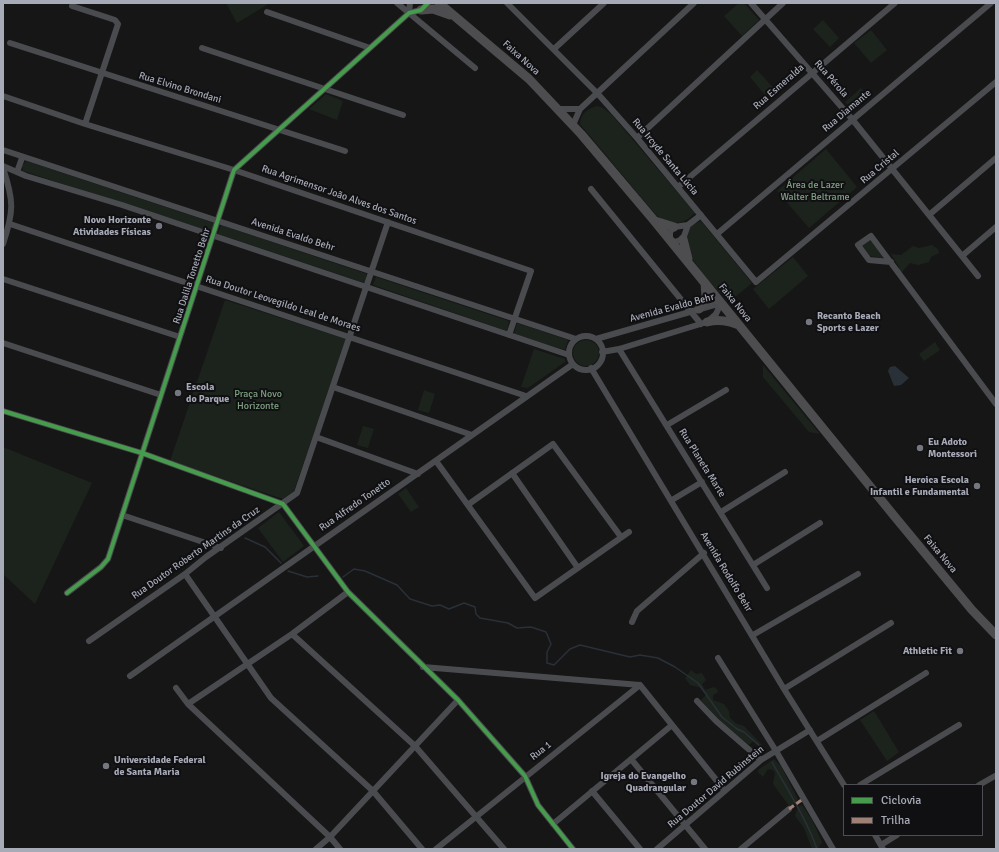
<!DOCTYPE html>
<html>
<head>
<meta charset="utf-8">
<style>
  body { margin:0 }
  #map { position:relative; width:999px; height:852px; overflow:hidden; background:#161616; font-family:Signika,sans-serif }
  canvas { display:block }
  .frame { position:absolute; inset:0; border:4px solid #a7abb7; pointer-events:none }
  .legend { position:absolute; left:843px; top:784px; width:140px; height:52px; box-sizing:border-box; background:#101012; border:1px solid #4c4e54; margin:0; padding:5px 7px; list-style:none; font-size:12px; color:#a7abb7 }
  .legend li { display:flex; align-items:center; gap:8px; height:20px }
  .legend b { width:20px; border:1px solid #4c4e54 }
</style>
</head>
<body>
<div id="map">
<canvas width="999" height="852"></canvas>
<div class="frame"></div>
<ul class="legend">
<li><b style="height:5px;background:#469c4c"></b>Ciclovia</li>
<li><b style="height:5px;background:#9e8076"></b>Trilha</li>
</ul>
</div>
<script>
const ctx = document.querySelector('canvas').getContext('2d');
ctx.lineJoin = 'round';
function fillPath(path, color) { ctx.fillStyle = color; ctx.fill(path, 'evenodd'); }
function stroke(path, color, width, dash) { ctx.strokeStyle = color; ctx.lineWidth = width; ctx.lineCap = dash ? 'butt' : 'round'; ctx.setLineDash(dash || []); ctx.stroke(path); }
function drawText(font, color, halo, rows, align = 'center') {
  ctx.font = font + ' Signika,sans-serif'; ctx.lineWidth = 4; ctx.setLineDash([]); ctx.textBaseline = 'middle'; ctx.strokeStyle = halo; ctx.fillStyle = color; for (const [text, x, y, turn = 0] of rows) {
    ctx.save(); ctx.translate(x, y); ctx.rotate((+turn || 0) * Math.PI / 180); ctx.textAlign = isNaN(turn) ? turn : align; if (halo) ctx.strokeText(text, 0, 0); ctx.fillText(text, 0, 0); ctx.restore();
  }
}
fillPath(new Path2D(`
  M226 3H270L237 23Z
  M739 3H744L759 20 742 36 724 16Z
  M823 20 839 38 830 47 813 29Z
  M871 30 887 50 871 63 854 43Z
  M757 70 778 93 769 100 750 77Z
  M861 88 869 98 853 111 845 102Z
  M326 94 343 101 337 120 309 109Z
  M597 106 603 108 611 114 695 213C682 226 670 226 656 215L580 124C581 113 587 109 597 106Z
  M826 149 857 187 809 228 777 191Z
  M26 161 214 223 211 232 23 171 22 166Z
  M701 221 752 283 729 302C715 287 660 235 701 221Z
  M221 225 367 274 365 283 218 234Z
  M870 240 883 257 882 258 870 256 862 246Z
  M932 245 938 249 939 253 931 257 929 262 918 265 910 263 902 272 899 271V267L891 254 901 255 913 246 919 248Z
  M793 257 808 276 769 309 753 289Z
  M376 277 509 321 507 331 373 285Z
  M225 300 346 339 294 491 283 499 170 461Z
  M517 323 568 340 565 350 514 334Z
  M573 353a13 13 0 1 1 26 0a13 13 0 1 1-26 0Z
  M935 342 940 350 924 361 919 354Z
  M534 349 565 359V362L528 388 521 387Z
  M763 365 820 434 809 432 763 377Z
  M424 390 435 394 429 413 418 410Z
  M363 426 374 429 368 448 357 445Z
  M3 447 92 483 35 604 3 574Z
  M406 488 419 507 411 512 398 494Z
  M279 512 304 546 283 562 258 528Z
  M691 670 696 674 702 673 706 680 702 684 705 690 714 687 717 689 718 692 713 695V700L724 704 729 711 730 718 737 724 744 726 765 748 762 749 753 741 749 745 720 723 701 700 706 695 702 688 690 685 685 678Z
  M874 711 899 752 887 761 860 720Z
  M774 759 781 766 798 800 790 807 773 784 775 773 773 770 768 769 763 777 758 772V770Z
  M802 805 812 820 822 842 818 849H812L804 828 795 816 798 806Z`), '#1c231d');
fillPath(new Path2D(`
  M895 366 909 378 901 385 894 386 888 371 890 367Z`), '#293037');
stroke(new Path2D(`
  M245 538 265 547 281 563
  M288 571 307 577 318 576
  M343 577 354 569 365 571 397 585 410 599 432 606 440 605 449 609 464 603 475 607 476 614 480 618 508 623 517 628 531 627 546 632 551 644 547 652V663L554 665 570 649 580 645 630 657 640 655 658 658 675 667 698 683 722 717 737 729 744 732 763 749
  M772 762C788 791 806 818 817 849`), '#293037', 1.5);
stroke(new Path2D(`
  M397 3 475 68
  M507 3 598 94 637 138 756 282 996 82
  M751 3 852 119 978 276
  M72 6 109 18 115 20 118 24 85 124
  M267 12 370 48
  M409 13 410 3
  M10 43 345 151
  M202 48 403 115
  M554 49 604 3
  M3 96 85 124 234 170 531 271 509 335
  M558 109H580
  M573 125 580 109 694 3
  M637 138 783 3
  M3 150 576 339
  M3 166 26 176 122 205 569 355
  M3 168C14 201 14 211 3 244
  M17 172 22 158
  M678 187 895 3
  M591 189 701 324
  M929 215 996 158
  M10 224 526 396
  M688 225 683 239 675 242 670 240V232L674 227 688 225 701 215
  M717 234 991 3
  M962 256 996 227
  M891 262 869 260 858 245 871 236 996 404
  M3 279 180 337
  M569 353a17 17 0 1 1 34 0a17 17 0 1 1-34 0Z
  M596 339 721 303
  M3 343 161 395
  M619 349 767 588
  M602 352 619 349 707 322 716 314 721 303
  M591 368 784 689 844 785
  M333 387 472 435
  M3 411 142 453 283 504 348 592 458 700 525 776 538 805 573 849
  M667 425 726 390
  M316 437 418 474
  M436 461 535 598 629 532
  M512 473 578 568
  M672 500 702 482
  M469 504 553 444 621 537
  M721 512 785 472
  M122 515 221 548
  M753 565 820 523
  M185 574 271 698 373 791 422 849
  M67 593 101 567 108 559 234 170 409 13 421 10 428 3
  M632 622 637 611 704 553
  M292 634 415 746 504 849
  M753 635 858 574
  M89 641 185 574 206 557 297 493 388 222
  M718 658 776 751 833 849
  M423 667 640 685 725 791
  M130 676 573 364
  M176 688 188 704 330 837 340 849
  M784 689 891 623
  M697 701 716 721 761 760
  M188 704 292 634 348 592
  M817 741 926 673
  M631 759 705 849
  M860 785 959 725
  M979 785 995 776
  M592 791 640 849
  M553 824 672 725
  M875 835 883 849
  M881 845 897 835
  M316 849 330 837 458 700
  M436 849 640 685
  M657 849 761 760 810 730
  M741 849 789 809`), '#4a4b4f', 6);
stroke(new Path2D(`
  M439 3 529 79 581 134 652 218 895 517 972 610 996 635
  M421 10 433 9 450 15
  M655 221 674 227
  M683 239 688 259
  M699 309 706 297 705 283
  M707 322C719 319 728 321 739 325`), '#4d4d50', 9);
stroke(new Path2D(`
  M789 809 803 799`), '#9e8076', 3, [6, 3]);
stroke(new Path2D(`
  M3 411 142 453 283 504 348 592 458 700 525 776 538 805 573 849
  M67 593 101 567 108 559 234 170 409 13 421 10 428 3`), '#469c4c', 4);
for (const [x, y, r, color] of [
  [159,226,4,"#74777f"],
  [809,322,4,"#74777f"],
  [178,393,4,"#74777f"],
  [920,448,4,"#74777f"],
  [977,486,4,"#74777f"],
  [960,651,4,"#74777f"],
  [106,766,4,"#74777f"],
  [694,782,4,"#74777f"]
]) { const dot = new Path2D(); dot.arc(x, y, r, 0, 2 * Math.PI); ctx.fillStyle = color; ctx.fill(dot); stroke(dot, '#101012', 1.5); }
drawText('10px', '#a7abb7', '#101012', [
  ["Faixa Nova",521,58,42],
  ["Rua Pérola",831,79,49],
  ["Rua Esmeralda",779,87,-41],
  ["Rua Elvino Brondani",180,88,17],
  ["Rua Diamante",847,111,-40],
  ["Rua Ircyde Santa Lúcia",665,157,50],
  ["Rua Cristal",880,167,-40],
  ["Rua Agrimensor João Alves dos Santos",339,195,19],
  ["Avenida Evaldo Behr",293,235,18],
  ["Rua Dalila Tonetto Behr",192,276,-72],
  ["Faixa Nova",735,303,51],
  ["Rua Doutor Leovegildo Leal de Moraes",283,304,18],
  ["Avenida Evaldo Behr",672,308,-15],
  ["Rua Planeta Marte",702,463,58],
  ["Rua Alfredo Tonetto",355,505,-35],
  ["Rua Doutor Roberto Martins da Cruz",196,553,-35],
  ["Faixa Nova",940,554,50],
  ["Avenida Rodolfo Behr",726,572,59],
  ["Rua 1",541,751,-38],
  ["Rua Doutor David Rubinstein",716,787,-40]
]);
drawText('10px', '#7fa182', '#101012', [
  ["Área de Lazer",815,185],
  ["Walter Beltrame",815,197],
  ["Praça Novo",258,394],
  ["Horizonte",258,406]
]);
drawText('bold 10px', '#a7abb7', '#101012', [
  ["Novo Horizonte",151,220],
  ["Atividades Físicas",151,232],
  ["Recanto Beach",817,316,"left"],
  ["Sports e Lazer",817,328,"left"],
  ["Escola",186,387,"left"],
  ["do Parque",186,399,"left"],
  ["Eu Adoto",928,442,"left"],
  ["Montessori",928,454,"left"],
  ["Heroica Escola",969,480],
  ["Infantil e Fundamental",969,492],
  ["Athletic Fit",952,651],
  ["Universidade Federal",114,760,"left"],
  ["de Santa Maria",114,772,"left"],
  ["Igreja do Evangelho",686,776],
  ["Quadrangular",686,788]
], 'right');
</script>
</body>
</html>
